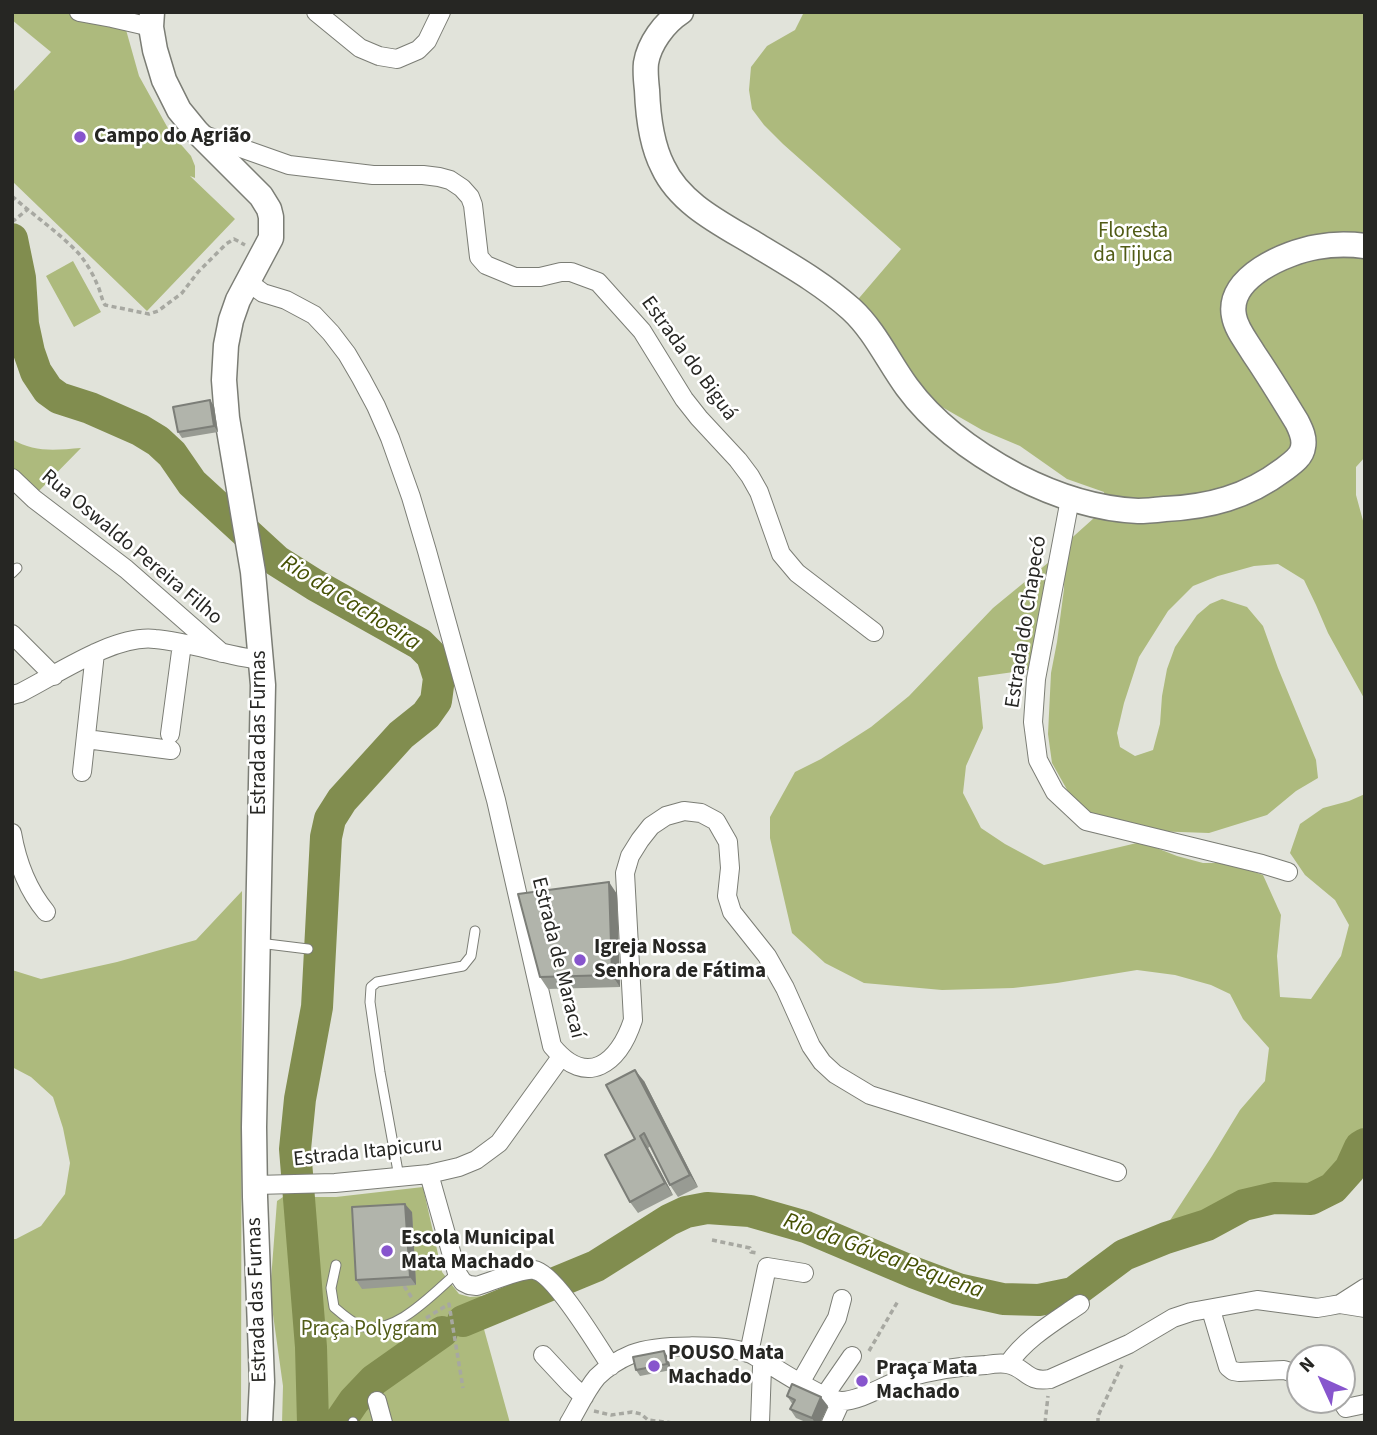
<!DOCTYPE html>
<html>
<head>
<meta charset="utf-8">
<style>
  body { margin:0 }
  #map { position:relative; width:1377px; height:1435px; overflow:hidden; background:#e1e3da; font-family:"Source Sans 3",sans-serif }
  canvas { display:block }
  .frame { position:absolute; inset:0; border:14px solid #262623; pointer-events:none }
  .north { position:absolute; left:1286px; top:1344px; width:70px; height:70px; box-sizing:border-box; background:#fff; border:2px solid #a8a8a7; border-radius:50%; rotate:315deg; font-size:19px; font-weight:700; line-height:28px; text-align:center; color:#262623 }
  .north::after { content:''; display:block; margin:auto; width:24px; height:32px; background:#8755cd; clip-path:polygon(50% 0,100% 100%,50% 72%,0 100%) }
</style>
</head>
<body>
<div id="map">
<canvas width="1377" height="1435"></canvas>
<div class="frame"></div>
<div class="north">N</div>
</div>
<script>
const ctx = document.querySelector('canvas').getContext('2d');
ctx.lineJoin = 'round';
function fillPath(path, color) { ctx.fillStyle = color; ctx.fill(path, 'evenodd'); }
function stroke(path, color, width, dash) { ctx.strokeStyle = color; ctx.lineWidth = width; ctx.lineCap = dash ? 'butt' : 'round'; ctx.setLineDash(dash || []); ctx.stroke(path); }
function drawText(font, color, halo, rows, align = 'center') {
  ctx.font = font + ' "Source Sans 3",sans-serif'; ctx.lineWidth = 5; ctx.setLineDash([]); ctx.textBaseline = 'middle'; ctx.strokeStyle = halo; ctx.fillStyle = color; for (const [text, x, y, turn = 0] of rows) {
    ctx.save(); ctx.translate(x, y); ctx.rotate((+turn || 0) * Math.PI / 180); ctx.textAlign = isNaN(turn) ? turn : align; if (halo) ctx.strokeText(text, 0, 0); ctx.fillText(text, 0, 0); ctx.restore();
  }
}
fillPath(new Path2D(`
  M12 12H121L139 76 170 132 191 156 195 166V178L190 176 235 219 147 311 12 181V93L51 52 12 20Z
  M804 12H1365V457L1356 467V495L1365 528V700L1328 633 1316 605 1304 580 1278 564 1254 566 1218 576 1193 586 1168 611 1139 657 1124 703 1117 733 1120 747 1135 756 1153 750 1160 724 1162 696 1167 669 1175 647 1197 615 1210 604 1222 599 1247 607 1263 626 1278 668 1316 760 1318 778 1296 791 1267 815 1209 833 1151 831 1089 815 1070 795 1052 763 1048 734 1051 673 1057 642 1064 589 1065 544 1104 509V492L1067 479 1020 446 982 430 916 392 854 304 901 249 783 144 764 125 752 109 749 90 751 67 767 46 795 30Z
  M73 261 101 312 74 327 46 276Z
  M12 439C34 453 56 450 81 448L32 498 12 478Z
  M1049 562 1051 588 1038 647 1028 670 978 677 983 728 966 766 963 793 981 828 1005 844 1044 865 1141 842 1177 856 1203 863H1229L1263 875 1281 915 1277 956 1280 997 1311 999 1341 956 1349 925 1335 900 1305 875 1290 853 1300 824 1323 808 1349 801 1365 794V1172L1334 1200 1146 1238 1167 1225 1212 1156 1240 1110 1265 1081 1269 1048 1243 1019 1230 994 1211 985 1175 975 1137 970 1057 983 1013 988 942 990 864 983 825 963 792 933 770 838V817L795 772 821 759 871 727 909 696 993 608Z
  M242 891 241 1423H12V1239H16L41 1226 65 1194 70 1163 63 1128 53 1097 31 1077 12 1067V970L41 979 117 962 196 940Z
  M423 1187 442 1272 459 1294 470 1297 482 1296 540 1281 555 1295 482 1322 510 1423H282L283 1386 270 1293 277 1201 283 1197H336Z`), '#adba7d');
stroke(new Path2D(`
  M12 239 20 278 23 324 29 352 36 372 48 390 59 398 90 408 140 430 158 441 172 454 192 483 277 561 315 585 420 644 432 656 439 678 436 701 426 715 401 735 342 800 330 819 326 837 317 1007 300 1099 295 1149 311 1347 313 1423
  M463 1321 596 1266 669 1220 686 1212 707 1208 750 1211 806 1227 915 1273 958 1289 1003 1299 1039 1300 1073 1293 1124 1255 1166 1238 1207 1225 1244 1205 1274 1198 1311 1199 1333 1188 1350 1169 1360 1147 1365 1144
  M339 1423 354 1401 374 1380 442 1332`), '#818d4f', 32);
const lane = new Path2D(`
  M12 573 17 568
  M259 943 308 949
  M399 1177 380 1072 370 1002 371 987 377 982 463 966 471 956 475 931
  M336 1265 331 1288 334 1307C342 1314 351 1322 361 1326 395 1337 434 1292 457 1273
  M353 1422V1423`);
const street = new Path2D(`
  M79 12 112 18 151 27
  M316 12 360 48 379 56 397 59 418 50 427 41 441 12
  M204 135 289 165 373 175H423L439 177 450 180 462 188 470 197 473 205 479 257 486 265 515 277H540L561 272H571L598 282 642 331 684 399 699 418 738 460 750 476 759 492 781 554 797 573 874 632
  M248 282 263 293 286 300 314 315 331 333 347 354 361 378 376 406 390 438 411 497 427 551 496 800 552 1046C587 1089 619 1063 633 1020L625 873 630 856 640 840 651 826 666 816 684 811 701 813 716 821 728 842 730 868 727 896 732 912 767 956 785 988 811 1046 822 1062 835 1074 870 1095 1117 1172
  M12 478 34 499 126 569 222 653
  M1070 499 1036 679 1033 722 1038 760 1055 792 1086 821 1262 864 1288 872
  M12 634 54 676
  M12 695 20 693C56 675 115 634 155 639 191 642 225 656 261 660
  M170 734 182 644
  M86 739 171 750
  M82 772 95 653
  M12 833C17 862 27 889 46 912
  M429 1174 457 1273 463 1282 469 1285 477 1286C490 1282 523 1268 534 1270 555 1273 598 1347 611 1366
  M255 1185 335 1183 429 1174 459 1167 476 1160 499 1143 561 1057
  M1340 1304 1365 1308
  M1211 1310 1228 1367 1233 1371 1239 1372 1284 1370 1300 1375
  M749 1353 767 1267 804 1273
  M543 1355 571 1385 584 1397
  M1008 1364C1026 1338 1054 1322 1080 1304
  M800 1383 837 1318 842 1299
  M825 1395 852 1356
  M1341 1400 1346 1408 1365 1404
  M377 1401 383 1423
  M569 1423C578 1408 586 1390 597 1377 606 1368 620 1359 632 1354 657 1344 722 1344 748 1353 753 1354 757 1358 762 1360 779 1370 825 1401 842 1401 860 1401 885 1385 902 1379 929 1371 958 1366 986 1365 992 1364 1001 1363 1007 1364 1026 1367 1026 1383 1050 1379L1129 1344 1173 1318 1191 1312 1257 1300 1317 1308 1329 1306 1340 1304 1365 1288
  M760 1423 762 1367 763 1361
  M831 1423 841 1401`);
const secondary = new Path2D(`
  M152 12 151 27 155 50 164 80 179 110 197 132 261 196 269 209 271 217V238L238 300 231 320 226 345 224 380 227 418 253 572 263 685 254 1127 255 1197 262 1382 260 1423
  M681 12C664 23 649 44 646 63 645 72 646 81 647 90 648 116 651 144 663 167 680 204 722 224 755 244 788 264 822 283 851 309 875 331 888 361 907 387 934 424 976 454 1017 476 1054 495 1096 509 1138 511 1147 511 1156 510 1165 509 1209 507 1247 497 1283 470 1291 464 1302 457 1303 447 1305 438 1301 430 1297 422 1283 399 1269 376 1254 354 1247 342 1236 329 1234 316 1226 277 1287 252 1317 247 1333 244 1349 244 1365 246`);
stroke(lane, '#7b7d75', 11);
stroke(street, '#7b7d75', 20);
stroke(secondary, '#7b7d75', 27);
stroke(new Path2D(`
  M12 196C34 216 60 233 80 255 87 264 93 274 97 284 101 292 101 298 105 305L149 314 158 311 182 293 198 272 226 244 234 239 245 245
  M12 222 28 209
  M712 1240 750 1248 751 1252 757 1253
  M404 1286 412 1298
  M426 1318 449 1304 463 1388
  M869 1351 898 1301
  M594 1411 611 1415 632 1412 641 1414 648 1420 673 1423
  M1045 1423 1048 1396
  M1098 1423V1416L1122 1365`), '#a7a8a1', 3.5, [5, 3.5]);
stroke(lane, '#fff', 9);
stroke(street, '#fff', 18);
stroke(secondary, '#fff', 24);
fillPath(new Path2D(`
  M214 406 218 432 182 438 178 432Z
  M617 894 620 987 548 989 540 977Z
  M644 1081 698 1187 678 1197 670 1185 651 1146 648 1148 673 1195 638 1213 630 1202 635 1139Z
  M412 1212 416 1285 362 1289 356 1280Z
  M668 1357 671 1370 640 1376 636 1370Z
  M787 1396 828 1406 820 1423H808L796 1418 790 1409 793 1405Z`), '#989b93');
fillPath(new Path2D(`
  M210 400 214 406 218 432 214 426Z
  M609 882 617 894 620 987 612 975Z
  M635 1070 644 1081 698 1187 690 1175Z
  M640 1136 648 1148 673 1195 665 1183Z
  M405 1204 412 1212 416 1285 410 1277Z
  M664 1351 668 1357 671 1370 667 1364Z
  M821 1397 828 1406 820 1423H815L812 1418Z`), '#7c7e78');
const building = new Path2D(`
  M210 400 214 426 178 432 173 407Z
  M609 882 612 975 540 977 518 894Z
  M635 1070 690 1175 670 1185 644 1133 640 1136 665 1183 630 1202 605 1155 635 1139 606 1085Z
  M405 1204 410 1277 356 1280 352 1207Z
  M664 1351 667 1364 636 1370 633 1357Z
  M792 1384 821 1397 812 1418 790 1409 795 1400 787 1396Z`);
fillPath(building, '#b1b4ab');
stroke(building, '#7c7e78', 2);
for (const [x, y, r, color] of [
  [80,137,7,"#8755cd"],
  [580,960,7,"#8755cd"],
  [387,1251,7,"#8755cd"],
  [654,1366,7,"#8755cd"],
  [862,1381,7,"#8755cd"]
]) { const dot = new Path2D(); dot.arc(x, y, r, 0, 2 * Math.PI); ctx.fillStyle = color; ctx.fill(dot); stroke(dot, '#fff', 2.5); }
drawText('bold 21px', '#262623', '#fff', [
  ["Campo do Agrião",94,137],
  ["Igreja Nossa",594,948],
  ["Senhora de Fátima",594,972],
  ["Escola Municipal",401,1239],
  ["Mata Machado",401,1263],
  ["POUSO Mata",668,1354],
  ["Machado",668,1378],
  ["Praça Mata",876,1369],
  ["Machado",876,1393]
], 'left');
drawText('21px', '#515c16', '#fff', [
  ["Floresta",1133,232],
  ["da Tijuca",1133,256],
  ["Praça Polygram",369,1330]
]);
drawText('21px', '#262623', '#fff', [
  ["Estrada do Biguá",688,359,54],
  ["Rua Oswaldo Pereira Filho",131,548,40],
  ["Estrada do Chapecó",1027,622,-81],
  ["Estrada das Furnas",260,733,-90],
  ["Estrada de Maracaí",557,958,76],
  ["Estrada Itapicuru",368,1153,-6],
  ["Estrada das Furnas",258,1300,-92]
]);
drawText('italic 23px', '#465104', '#fff', [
  ["Rio da Cachoeira",350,604,32],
  ["Rio da Gávea Pequena",883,1257,20]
]);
</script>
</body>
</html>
